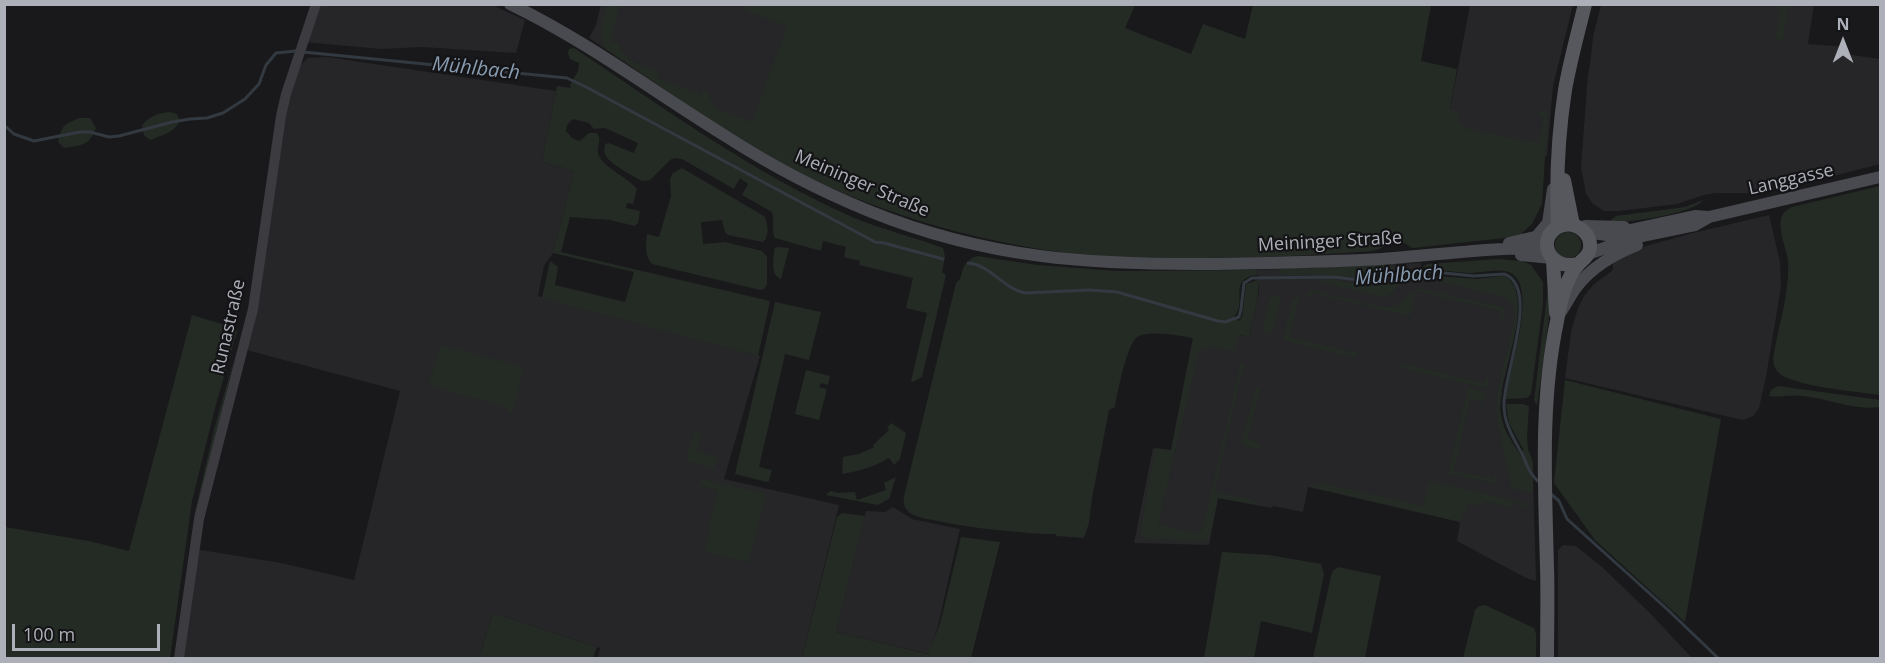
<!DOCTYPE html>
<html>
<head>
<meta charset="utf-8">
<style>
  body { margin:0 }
  #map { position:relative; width:1885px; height:663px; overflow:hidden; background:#19191b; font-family:"Open Sans",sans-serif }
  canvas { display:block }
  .frame { position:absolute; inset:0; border:6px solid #adb0b9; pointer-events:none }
  .north { position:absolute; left:1813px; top:12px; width:60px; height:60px; -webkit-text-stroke:4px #141416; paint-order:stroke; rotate:0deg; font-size:16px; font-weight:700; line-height:24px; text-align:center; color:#adb0b9 }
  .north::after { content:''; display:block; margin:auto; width:21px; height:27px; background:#adb0b9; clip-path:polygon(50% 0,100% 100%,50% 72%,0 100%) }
  .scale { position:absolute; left:12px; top:624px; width:148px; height:27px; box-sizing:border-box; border:3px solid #adb0b9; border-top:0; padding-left:8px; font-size:18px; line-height:21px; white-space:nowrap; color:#adb0b9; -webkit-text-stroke:4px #141416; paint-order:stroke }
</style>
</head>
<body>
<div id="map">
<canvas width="1885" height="663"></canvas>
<div class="frame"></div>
<div class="north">N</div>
<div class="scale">100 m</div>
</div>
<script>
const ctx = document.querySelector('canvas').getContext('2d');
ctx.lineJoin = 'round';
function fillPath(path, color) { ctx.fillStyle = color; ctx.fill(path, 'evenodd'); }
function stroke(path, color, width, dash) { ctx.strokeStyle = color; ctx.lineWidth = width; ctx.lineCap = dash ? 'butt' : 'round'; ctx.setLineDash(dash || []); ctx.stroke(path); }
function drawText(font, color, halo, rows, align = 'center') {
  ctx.font = font + ' "Open Sans",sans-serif'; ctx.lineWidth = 4.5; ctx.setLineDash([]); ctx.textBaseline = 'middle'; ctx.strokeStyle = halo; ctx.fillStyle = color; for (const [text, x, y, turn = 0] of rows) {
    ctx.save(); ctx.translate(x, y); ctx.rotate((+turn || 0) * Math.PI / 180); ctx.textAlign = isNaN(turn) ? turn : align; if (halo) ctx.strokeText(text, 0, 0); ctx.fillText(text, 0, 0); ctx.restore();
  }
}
fillPath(new Path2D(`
  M601 4 754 5 833 32 794 169 707 118 589 38 596 25Z
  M316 5H492L525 20 516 53 422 47 381 49 304 42Z
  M1470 5H1573L1553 86 1547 156 1470 139 1447 126Z
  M1601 5H1814L1808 44 1846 47 1845 54 1880 59V164L1818 180 1750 193H1716L1704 195 1677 204 1620 211H1604L1593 204 1586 194 1581 167 1588 75 1591 57 1593 37Z
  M327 57 556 91 542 162 574 171 553 253 544 266 538 296 760 356 724 479 839 505 802 658H598L600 648 493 613 479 658H179L195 549 281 563 354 580 400 391 243 349 293 72 308 58Z
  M1769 215 1780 262 1781 287 1766 377 1759 408 1753 416 1744 420 1738 419 1565 378 1571 332 1578 308 1584 296 1593 285 1613 270V261L1632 251 1646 246 1693 233Z
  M1421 263V272L1425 275 1476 279 1504 276 1515 286 1518 300 1517 323 1503 384 1500 410 1505 430 1521 456V463L1533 479 1536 581 1526 578 1457 541 1460 522 1308 487 1303 512 1273 506 1272 508 1218 498 1209 545 1134 543 1153 448 1171 450 1193 338 1240 335 1249 337 1259 292 1257 270Z
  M893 507 912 519 960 529 938 626 929 654 836 632 866 511 885 512Z
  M1563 545 1576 546 1601 566 1650 613 1692 658H1558V550Z`), '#262528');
fillPath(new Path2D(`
  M607 5H619L611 41 618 43C625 62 642 65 658 71L657 78 701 94 703 89 705 90 717 109 752 122 787 26 744 10 746 5H1135L1125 28 1191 54 1203 24 1245 39 1253 5H1431L1421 61 1457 69 1450 110 1459 112C1458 121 1460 125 1468 129L1538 143 1544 118 1537 116 1542 110 1548 111 1542 204 1532 224 1522 233V236L1413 248C1410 247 1407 244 1403 243 1393 239 1384 249 1373 251 1317 255 1262 258 1206 258 1162 259 1117 260 1074 254 970 241 866 210 773 159 715 127 662 86 606 49 596 36 603 19 607 5Z
  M1781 5H1788L1783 40 1776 39Z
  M574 48C664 108 753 173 852 217 882 230 914 237 943 248L945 257 942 272 946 275 922 377 913 382 911 381 927 313 906 308 913 278 859 265 860 261 844 257 846 247 823 241 821 251 775 238C771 230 775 221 772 212L742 195 748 184 740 178 734 189 682 159 674 158 670 160 650 180 642 181C633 176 608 163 605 154 603 151 605 147 605 144L609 143 634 153 638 143 605 128 594 129 589 123 573 119 567 125 566 131 573 139 580 141 589 133H597C603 141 595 148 599 156 606 169 627 177 637 189L633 204 627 203 626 208 640 211 638 223 635 226 610 220 570 217 561 252 770 301 758 356 542 298 550 261 558 267 555 285 625 302 634 272 553 253 574 171 542 162 557 86 571 88 570 85 578 71 579 63 570 59 568 53 569 49Z
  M170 112 177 114 180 121C174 133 162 135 150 140L144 135 142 125C150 116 158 113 170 112Z
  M80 118H90L96 128C89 146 82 145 64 148L58 142C62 125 64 124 80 118Z
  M682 168 764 216C768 223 770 237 763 242L728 235 725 232 722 220 701 222 703 244 725 242 762 251 767 257V285L764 289 760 290 652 264C644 255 646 245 647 234L659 237 671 196 670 180 672 174Z
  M1880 186V395C1860 392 1790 386 1778 372 1774 368 1774 364 1773 359 1778 328 1790 292 1788 261 1786 243 1770 216 1792 207Z
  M1703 200C1694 214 1627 223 1609 222L1616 216 1685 207Z
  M1555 245a13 13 0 1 1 26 0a13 13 0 1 1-26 0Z
  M778 247 789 248 781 279C770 275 774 261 774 250L775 248Z
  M977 256 1037 265 1117 271 1257 270V275C1227 279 1248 302 1234 317L1239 321 1242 317 1246 284 1258 280V296L1249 337 1240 335 1238 337 1235 351 1209 347 1207 349 1199 350 1158 524 1192 533 1202 531 1241 362 1244 364 1215 489 1218 492 1255 501 1258 505 1218 498 1209 541 1148 539 1140 535 1155 448 1171 450 1193 338C1181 336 1146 329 1136 338 1127 346 1117 393 1115 407L1109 410 1092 498 1089 523 1084 538 1057 536 1055 534H1045C1009 532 973 528 937 521 929 519 917 518 910 513 904 508 903 503 904 496L956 283 960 279 964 266 972 258Z
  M1498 259 1522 261 1531 265 1543 282V304L1531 394 1527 398 1506 399C1506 375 1544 278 1505 271 1493 269 1480 273 1468 273 1453 272 1437 270 1422 267L1427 264Z
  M1384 265 1392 268 1396 272 1360 278 1335 275H1281L1278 273 1280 269Z
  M1425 275 1476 279 1504 276C1538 294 1498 378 1500 409 1501 426 1511 443 1521 456L1523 449 1509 423 1506 404H1523L1529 406 1527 438 1528 449 1533 462V493L1517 490 1511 486 1498 423 1496 399 1515 316 1513 305 1505 297 1426 278 1424 277Z
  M1395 277 1398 278C1398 288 1393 295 1383 297L1315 281 1332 279 1360 284Z
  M1548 288 1550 310 1537 406 1534 400Z
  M1419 289 1499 306 1504 309 1503 318H1500L1501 311 1416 291 1410 316 1312 293 1310 299 1307 295 1309 291H1313L1381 307C1405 310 1402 293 1419 289Z
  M1283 292 1272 335 1262 332 1270 298Z
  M1297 295 1299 297 1290 337 1358 353 1357 358 1283 340 1291 305Z
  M775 302 821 312 809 360 785 354 759 467 772 470 769 481 767 482 735 474Z
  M192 315 235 328 237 331 215 408 192 501 170 658H5V527L89 541 129 551Z
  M440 345 521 366 523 370 515 406 512 413 507 415 508 408 429 385Z
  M236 352 196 516H194L214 430Z
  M1400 363 1484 383 1487 376 1489 378 1488 386 1485 388 1399 367Z
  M806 370 830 376 828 385 821 383 819 387 827 389 819 420 795 414Z
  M1565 380 1721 419 1685 622 1595 540 1554 483Z
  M1778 386 1880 400V407C1854 411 1828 398 1802 396 1790 394 1780 398 1769 396L1771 390Z
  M1256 387 1260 388 1248 439 1261 443 1260 449 1245 446 1241 441Z
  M1468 388 1486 392 1481 408V401L1470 399 1454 470 1493 479 1496 473V484L1448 473Z
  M891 423 906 433 900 459 894 465 889 458C874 467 859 471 842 474L843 457 859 454 874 447 873 445 889 430 887 428Z
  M694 430 701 432 696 451 717 457 714 469 686 461Z
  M896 477 889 499 878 505 826 495 830 491 839 493 855 492 857 500 886 490 884 483Z
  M701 479 763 493 765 495 764 504 748 563 704 551 711 527 708 526 718 491 700 485Z
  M1429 481 1525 503 1529 505 1533 513C1527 505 1521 504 1512 502V508L1484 501 1483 507 1468 503 1460 522 1307 486H1320L1321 483 1423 506Z
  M842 513 865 516 836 632 928 654 940 624 961 537 1000 542 971 658H802L837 517Z
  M1222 552 1269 555 1321 564 1324 574 1312 633 1261 621 1254 658H1204Z
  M1338 567 1381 576 1365 658H1313L1331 576 1333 571Z
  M1485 605 1534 628 1536 634V658H1463L1475 610 1479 606Z
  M493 613 597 647 593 658H479Z`), '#242b25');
stroke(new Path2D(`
  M303 52 567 78 588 88 875 242 884 243 943 259
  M4 125 14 134 34 141 80 132H90L109 137 119 136 172 122 190 119 207 118 223 113 245 99 259 84 266 65 276 53 296 51
  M968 263C991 265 1002 288 1025 293L1089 290 1117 292 1218 321 1225 322 1239 317 1241 309 1244 283 1252 278 1335 277 1366 281 1424 271 1474 276 1504 274C1541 287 1503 376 1504 405 1504 425 1514 438 1523 456 1528 467 1530 475 1540 483
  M1551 494 1559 501 1567 519 1668 610 1718 658`), '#333940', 3);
stroke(new Path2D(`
  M179 658 199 519 253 309 281 116 286 94 316 4`), '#3b3b40', 10);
stroke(new Path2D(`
  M510 4C587 41 654 92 727 137 772 166 820 191 869 211 987 259 1091 265 1216 264 1272 263 1327 262 1382 259 1437 255 1493 247 1548 248
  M1585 226 1624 227
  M1585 232 1607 235 1695 216 1709 217
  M1537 236 1548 223 1553 189
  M1509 243 1552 233
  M1588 254 1632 238 1695 225 1709 217 1880 177
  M1521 255 1552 258
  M1560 313C1566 305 1570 296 1575 289 1591 267 1613 255 1637 245`), '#494a50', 12);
stroke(new Path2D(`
  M1564 180 1573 225
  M1558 227C1556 182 1558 135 1565 90 1570 61 1578 33 1585 4
  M1553 260 1556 313
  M1547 658C1547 628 1548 598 1547 567 1545 485 1540 402 1557 321 1560 303 1565 280 1577 266 1581 260 1586 259 1589 252 1595 234 1575 219 1558 227 1536 239 1549 271 1578 264`), '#57585e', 14);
drawText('18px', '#adb0b9', '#141416', [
  ["Langgasse",1791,180,-13],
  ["Meininger Straße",862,184,23],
  ["Meininger Straße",1330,242,-3],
  ["Runastraße",229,327,-77]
]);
drawText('italic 20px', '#889bb0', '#141416', [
  ["Mühlbach",476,69,6],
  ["Mühlbach",1399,276,-4]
]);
</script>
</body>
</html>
